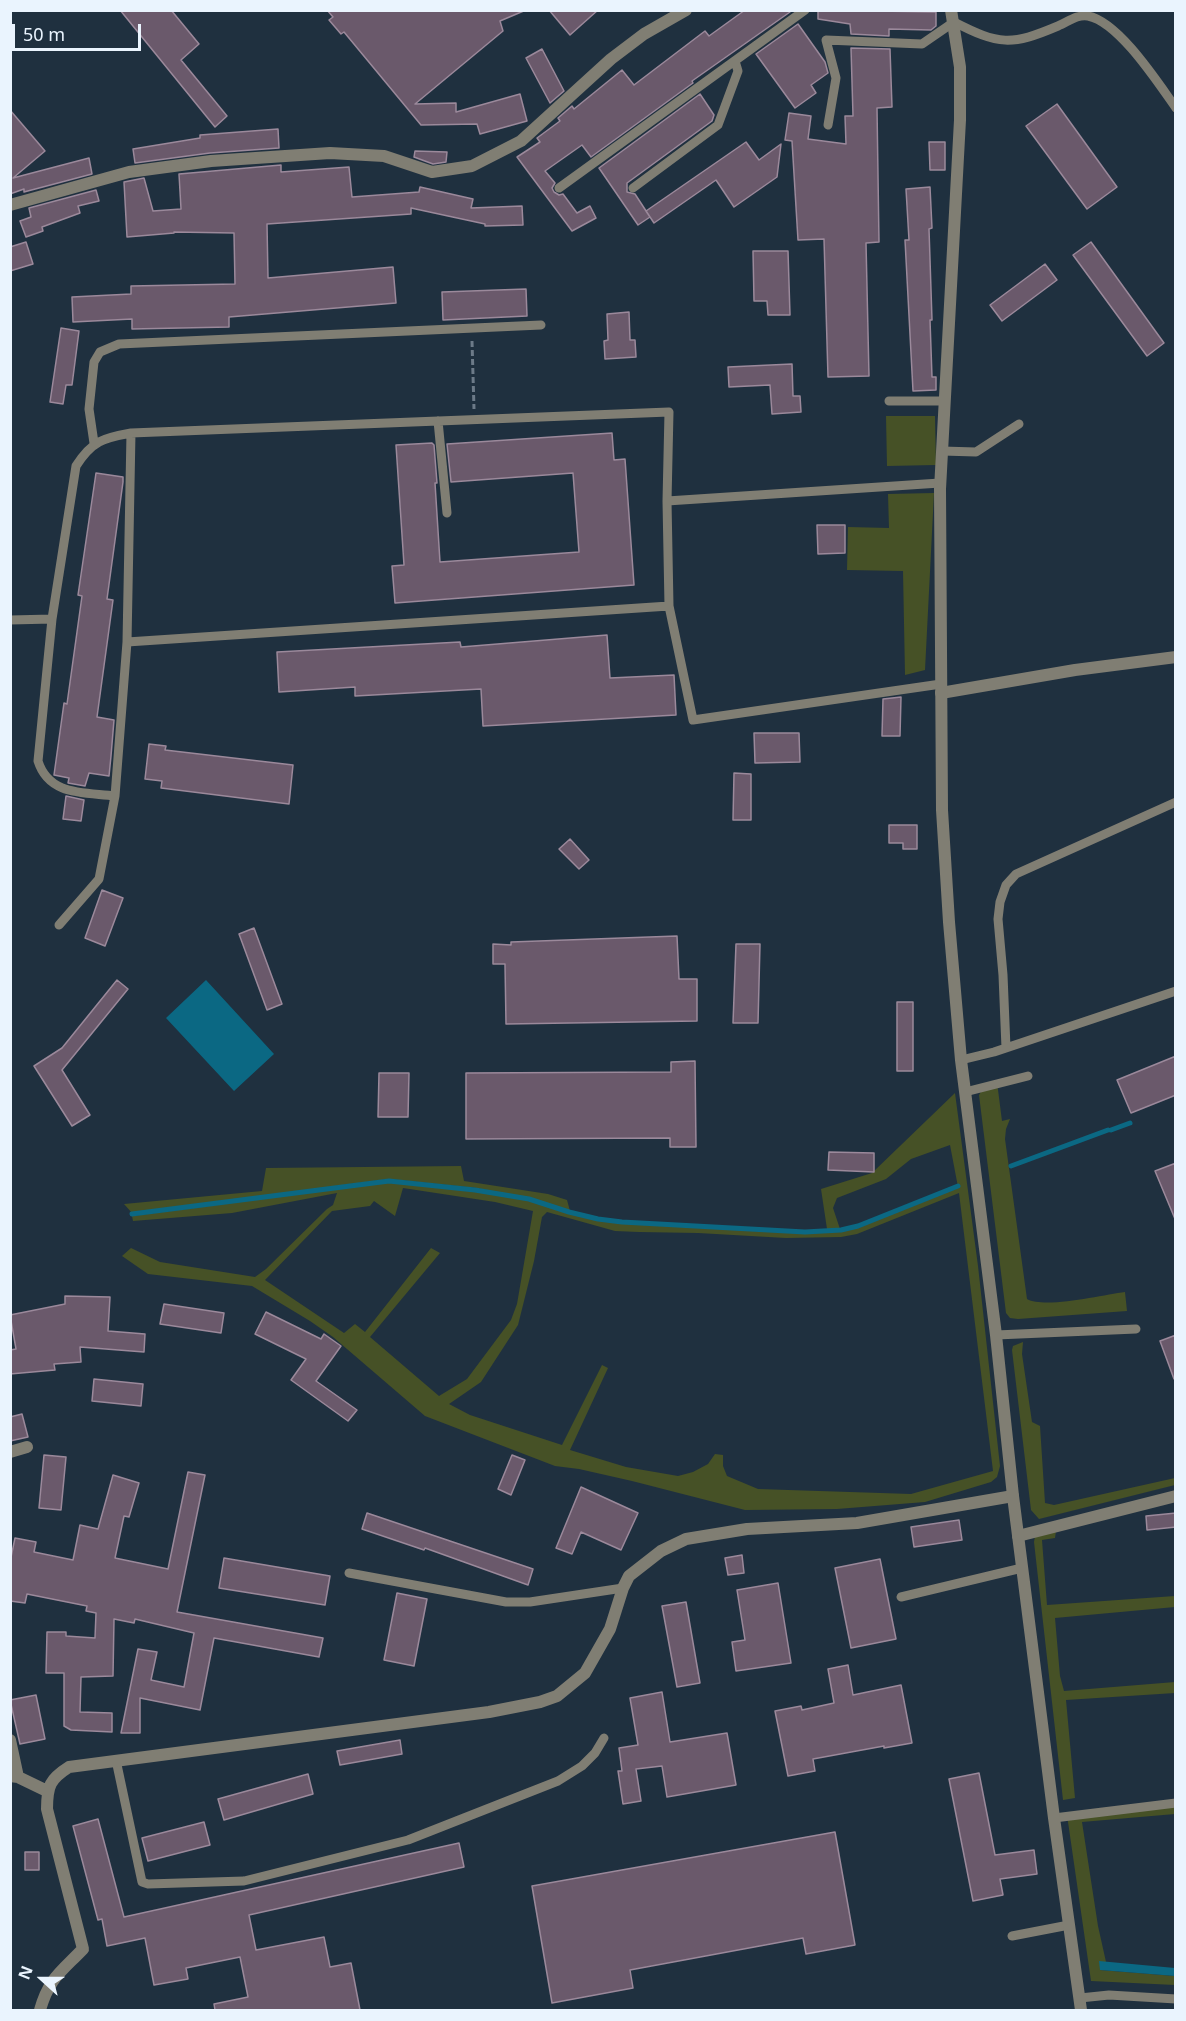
<!DOCTYPE html>
<html>
<head>
<meta charset="utf-8">
<style>
  body { margin:0 }
  #map { position:relative; width:1186px; height:2021px; overflow:hidden; background:#1f303f; font-family:"Noto Sans",sans-serif }
  canvas { display:block }
  .frame { position:absolute; inset:0; border:12px solid #eaf4fe; pointer-events:none }
  .north { position:absolute; left:12px; top:1949px; width:60px; height:60px; -webkit-text-stroke:4px #1f303f; paint-order:stroke; rotate:291deg; font-size:16px; font-weight:700; line-height:24px; text-align:center; color:#eaf4fe }
  .north::after { content:''; display:block; margin:auto; width:21px; height:27px; background:#eaf4fe; clip-path:polygon(50% 0,100% 100%,50% 72%,0 100%) }
  .scale { position:absolute; left:12px; top:24px; width:129px; height:27px; box-sizing:border-box; border:3px solid #eaf4fe; border-top:0; padding-left:8px; font-size:18px; line-height:21px; white-space:nowrap; color:#eaf4fe; -webkit-text-stroke:4px #1f303f; paint-order:stroke }
</style>
</head>
<body>
<div id="map">
<canvas width="1186" height="2021"></canvas>
<div class="frame"></div>
<div class="north">N</div>
<div class="scale">50 m</div>
</div>
<script>
const ctx = document.querySelector('canvas').getContext('2d');
ctx.lineJoin = 'round';
function fillPath(path, color) { ctx.fillStyle = color; ctx.fill(path, 'evenodd'); }
function stroke(path, color, width, dash) { ctx.strokeStyle = color; ctx.lineWidth = width; ctx.lineCap = dash ? 'butt' : 'round'; ctx.setLineDash(dash || []); ctx.stroke(path); }
fillPath(new Path2D(`
  M886 416H935L936 465 887 466Z
  M934 493 925 670 905 675 903 571 847 570 848 527 889 528 888 494Z
  M997 1082 1002 1121 1010 1119 1006 1129 1005 1139 1027 1299C1045 1309 1102 1295 1125 1292L1127 1311 1018 1319 1010 1318 1006 1313 979 1095 982 1090Z
  M955 1093 978 1266 1000 1466 997 1477 991 1482 925 1502 837 1509 745 1510 632 1481 579 1469 555 1466 425 1416 333 1337 310 1321 252 1286 148 1274 122 1256 131 1248 160 1262 255 1277 266 1269 327 1209 333 1205 337 1193 232 1213 133 1221 132 1216 390 1182 475 1191 529 1200 569 1213 597 1220 622 1223 805 1233 841 1231 858 1227 958 1187 950 1145 911 1159 886 1179 837 1198 833 1208 840 1229H827L821 1189 872 1173ZM403 1188 495 1202 533 1211 517 1304 511 1320 467 1379 439 1396 370 1337 440 1253 431 1248 365 1332 355 1324 344 1333 265 1280 332 1211 370 1206 374 1201 395 1216ZM959 1193 993 1471 911 1494 758 1489 727 1476 723 1466V1455L715 1454 708 1464 693 1472 678 1476 626 1467 570 1450 608 1368 602 1365 562 1445 470 1415 449 1404 481 1382 518 1325 534 1261 542 1217 547 1212 615 1231 639 1232 698 1233 786 1238 841 1237 857 1234Z
  M461 1166 464 1181 548 1194 567 1200 570 1211 541 1201 476 1188 389 1179 132 1213 124 1204 262 1191 266 1168Z
  M1023 1342 1022 1354 1032 1422 1040 1426 1045 1503 1054 1505 1175 1478V1485L1039 1519 1031 1510 1012 1350 1013 1346Z
  M1056 1531 1055 1538 1042 1540 1047 1605 1175 1596V1607L1055 1618 1060 1676 1064 1691 1175 1682V1693L1066 1700 1075 1798 1063 1800 1034 1542 1035 1536Z
  M1175 1800V1814L1082 1822 1098 1926 1106 1962 1100 1970 1175 1976V1985L1091 1981 1067 1815Z`), '#465126');
fillPath(new Path2D(`
  M206 980 274 1054 234 1091 166 1018Z
  M1099 1961 1175 1968V1976L1100 1970Z`), '#0b6883');
stroke(new Path2D(`
  M1111 1130 1130 1123
  M1011 1166 1108 1130
  M132 1214 389 1181 475 1190 529 1199 569 1212 598 1219 622 1222 805 1232 841 1230 858 1226 958 1186`), '#0b6883', 5);
const building = new Path2D(`
  M120 10H171L199 44 181 60 227 116 215 127Z
  M327 10H526L500 21 503 31 415 104 456 103V112L520 94 527 121 480 134 477 124 421 125 344 32 341 34 329 20 333 17Z
  M549 10H598L570 35Z
  M745 10H789L790 12 692 81 693 83 591 157 582 145 545 171 555 183 552 188 554 192 559 195 563 194 577 213 590 206 596 218 572 231 517 157 540 142 537 138 560 121 558 118 572 106 574 109 622 70 634 85 705 31 709 36Z
  M818 10 936 12V26L931 30 889 29V36L851 34 850 24 818 19Z
  M798 24 825 62 828 73 811 85 816 93 795 108 756 54Z
  M851 48 890 49 892 107 877 108 879 242 866 243 869 376 828 377 824 239 798 240 792 141 785 140 789 113 811 116 808 139 846 144 845 116H853Z
  M542 49 564 91 550 103 526 58Z
  M700 94 714 115 712 121 627 183V192L635 194 650 217 638 225 599 168Z
  M1057 104 1117 187 1087 209 1026 126Z
  M10 110 45 151 13 178 89 158 92 174 24 192V189L10 194Z
  M278 129 279 148 210 153 135 163 133 149 200 138V135Z
  M746 142 759 160 781 144 777 177 734 207 716 180 654 223 646 211Z
  M929 142H945V170H930Z
  M415 151 447 152 446 162 433 164 414 157Z
  M281 165V172L349 167 352 197 419 192 420 187 473 199 471 208 522 206 523 225 485 226V224L411 208V214L267 224 268 278 393 267 396 303 229 317V327L132 329V319L73 322 72 297 131 294V286L235 284 234 233 174 232V233L127 237 124 182 144 178 153 211 181 209 179 174Z
  M930 187 932 228 929 229 932 320H930L932 377H936V390L913 391 905 240H909L906 189Z
  M96 190 99 201 78 206 80 213 42 227 43 231 26 237 20 221 31 217 29 208Z
  M26 242 33 264 10 271V247Z
  M1091 242 1164 343 1147 356 1073 255Z
  M753 251H788L790 315H768L767 301H754Z
  M1045 264 1057 280 1002 321 990 305Z
  M526 289 527 316 443 320 442 292Z
  M629 312 630 340H635L636 357 605 359 604 341 608 340 607 314Z
  M61 328 79 331 72 385H66L63 404 50 402Z
  M792 364 793 396H800L801 412 772 414 770 385 729 387 728 367Z
  M612 433 614 460 625 459 634 585 395 603 392 566 404 565 396 445 432 443 434 445 437 483H435L440 562 579 552 573 473 451 482 447 444Z
  M96 473 123 477V482L107 599 113 600 97 717 114 720 111 756 109 776 89 773 85 786 68 783 69 778 54 775 64 703 67 704 82 596 78 595Z
  M817 525H845V553L818 554Z
  M607 635 610 678 674 675 676 715 483 726 481 689 355 696V687L279 692 277 652 460 642 461 647Z
  M901 697 900 736H882L883 699Z
  M754 733H799L800 762 755 763Z
  M149 744 166 746 165 750 293 765 289 804 161 788 162 781 145 779Z
  M734 773 751 774V820H733Z
  M66 796 84 800 81 821 63 819Z
  M889 825H917V849H903V843H889Z
  M570 839 589 860 579 869 559 849Z
  M102 890 123 898 105 946 85 938Z
  M254 928 282 1004 267 1010 239 934Z
  M677 936 679 979H697V1021L506 1024 505 964H493V944L511 945V942Z
  M736 944H760L758 1023H733Z
  M117 980 128 989 62 1070 90 1115 72 1126 34 1066 62 1048Z
  M897 1002H913V1071H897Z
  M1176 1056V1095L1131 1113 1117 1080Z
  M695 1061 696 1147H670V1138L466 1139V1073L671 1072V1062Z
  M379 1073H409L408 1117H378Z
  M829 1152 874 1153V1172L828 1170Z
  M1176 1163V1219H1175L1155 1171Z
  M65 1296 110 1297 108 1331 145 1334 144 1352 80 1347 81 1362 54 1364 55 1370 10 1374V1350L16 1349 10 1315 65 1304Z
  M164 1304 224 1313 221 1333 160 1324Z
  M266 1312 321 1339 324 1334 341 1346 316 1381 357 1410 348 1421 291 1380 306 1359 255 1334Z
  M1176 1335V1379H1174L1160 1341Z
  M94 1379 143 1384 141 1406 92 1401Z
  M22 1414 28 1437 10 1441V1417Z
  M44 1455 66 1457 61 1510 39 1508Z
  M512 1455 525 1460 511 1495 498 1489Z
  M188 1472 205 1475 177 1612 323 1638 319 1657 214 1638 200 1710 140 1698V1733H121L138 1649 157 1652 151 1680 184 1687 194 1633 135 1619 134 1623 114 1619 113 1676 81 1677 80 1712 112 1713V1732L71 1730 64 1726V1673H46L47 1632H66V1636L95 1638 96 1613 86 1611 87 1606 27 1594 25 1603 10 1601V1562L15 1538 36 1542 34 1552 73 1560 80 1525 98 1529 113 1475 139 1483 129 1517 124 1516 115 1558 168 1569Z
  M581 1487 638 1513 621 1550 581 1532 572 1554 556 1548Z
  M367 1513 533 1569 528 1585 425 1548 424 1550 362 1529Z
  M1176 1513V1527L1147 1530 1146 1516Z
  M959 1520 962 1540 914 1547 911 1527Z
  M742 1555 744 1573 728 1575 725 1558Z
  M224 1558 330 1576 325 1605 219 1588Z
  M880 1559 896 1639 851 1648 835 1568Z
  M778 1583 791 1663 736 1671 732 1642 745 1640 737 1590Z
  M397 1593 427 1599 414 1666 384 1660Z
  M686 1602 700 1683 677 1687 662 1606Z
  M848 1665 853 1695 901 1685 912 1743 884 1748V1746L813 1759 815 1771 788 1776 775 1711 801 1706 802 1710 834 1703 828 1669Z
  M662 1692 670 1742 727 1733 736 1785 667 1797 662 1766 636 1769 641 1801 623 1804 618 1771H622L619 1748 638 1745 630 1698Z
  M36 1695 45 1739 20 1744 10 1700Z
  M400 1740 402 1754 340 1765 337 1751Z
  M979 1773 995 1855 1034 1850 1037 1874 1000 1879 1003 1895 973 1901 949 1779Z
  M308 1774 313 1794 224 1820 218 1799Z
  M98 1819 124 1917 459 1843 464 1867 249 1915 256 1950 324 1937 330 1967 351 1963 360 2010H215L214 2004 248 1997 240 1957 186 1968 188 1979 154 1985 145 1938 107 1946 102 1919 98 1920 73 1826Z
  M204 1822 210 1845 148 1861 142 1838Z
  M835 1832 855 1945 806 1954 803 1938 630 1970 633 1988 552 2003 532 1886Z
  M25 1852H39V1870H25Z`);
fillPath(building, '#6a596b');
stroke(building, '#9b899b', 1.5);
stroke(new Path2D(`
  M472 341 474 409`), '#6c7a88', 3, [6, 3]);
stroke(new Path2D(`
  M828 125 836 78 826 40 922 44 954 22C999 45 1011 46 1058 26 1068 22 1077 14 1088 16 1119 22 1158 83 1176 108
  M559 188 805 10
  M633 188 718 125 738 71 735 61
  M889 401H945
  M438 421 447 513
  M94 443 89 409 94 362 100 352 119 344 541 325
  M942 451 976 452 1019 424
  M667 501 669 606 127 642 131 433 669 412 667 501 940 483
  M669 606 693 720 941 684
  M10 620 52 619
  M115 796C84 792 49 796 38 761L52 619 76 466C92 441 103 438 131 433
  M59 925 99 879 115 796 127 642
  M1006 1048 1003 975 998 919 1000 902 1006 885 1016 874 1176 802
  M961 1060 994 1052 1176 991
  M965 1092 1028 1076
  M996 1335 1136 1329
  M349 1573 506 1602H530L623 1588
  M901 1597 1022 1568
  M116 1760 142 1882 148 1884 244 1881 408 1840 558 1781 582 1766 595 1753 604 1738
  M1054 1818 1176 1803
  M1012 1936 1069 1925
  M1080 1998 1109 1995 1176 1999`), '#807e73', 9);
stroke(new Path2D(`
  M10 205 129 172 211 161 330 153 384 156 432 172 472 166 521 141 611 59 644 34 686 10
  M941 693 1075 670 1176 657
  M10 1452 27 1447
  M1018 1536 1176 1496
  M10 1740 18 1777
  M10 1776 18 1777 47 1791
  M40 2010C49 1978 61 1972 83 1949L47 1809C47 1786 50 1779 69 1767L489 1712 540 1702 557 1696 585 1673 610 1629 623 1588 629 1576 661 1551 686 1539 747 1529 857 1523 1013 1496`), '#807e73', 12);
stroke(new Path2D(`
  M951 10 960 67V120L940 489 942 810 949 922 961 1060 996 1335 1013 1496 1054 1818 1081 2010`), '#807e73', 12);
</script>
</body>
</html>
